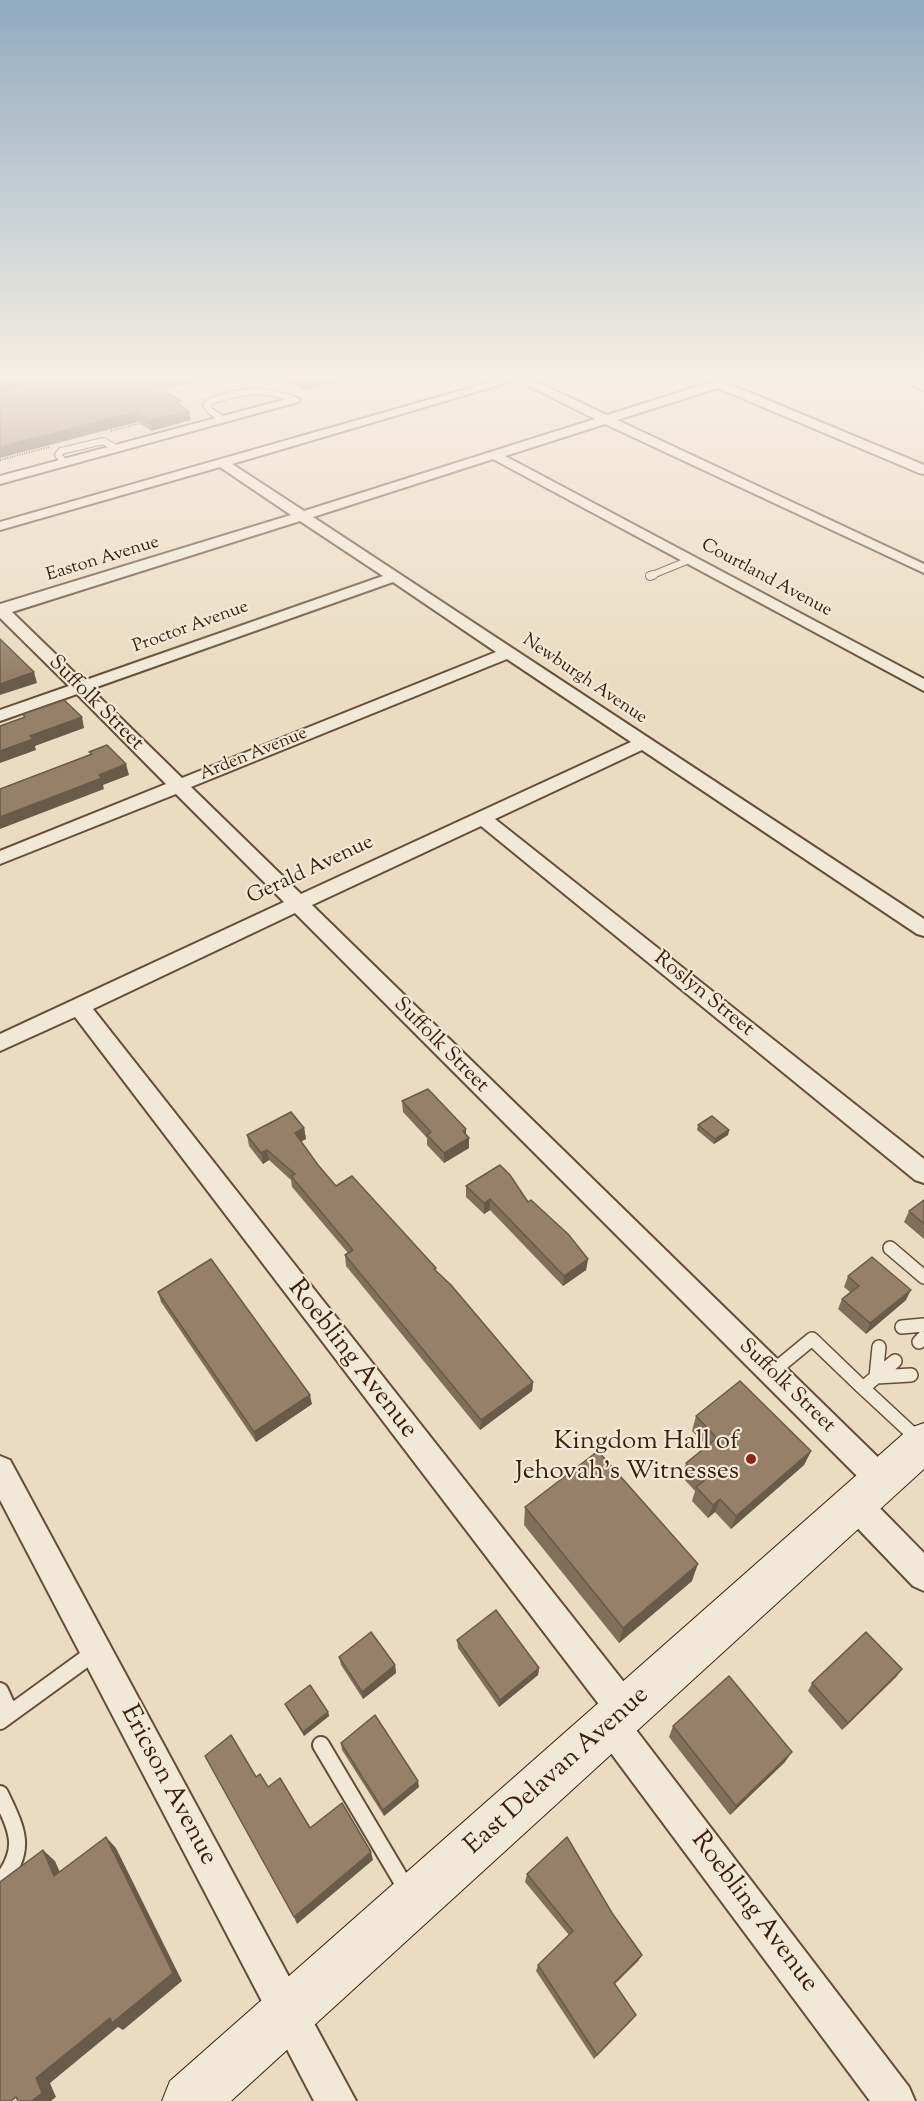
<!DOCTYPE html>
<html>
<head>
<meta charset="utf-8">
<style>
  body { margin:0 }
  canvas { display:block; background:#ebdbc2 }
</style>
</head>
<body>
<canvas width="924" height="2101"></canvas>
<script>
const ctx = document.querySelector('canvas').getContext('2d');
ctx.lineJoin = 'round';
function stroke(path, color, width, dash) { ctx.strokeStyle = color; ctx.lineWidth = width; ctx.lineCap = dash ? 'butt' : 'round'; ctx.setLineDash(dash || []); ctx.stroke(path); }
function fillPath(path, color) { ctx.fillStyle = color; ctx.fill(path, 'evenodd'); }
function drawText(font, color, halo, rows, align = 'center') {
  ctx.font = font + ' "Sorts Mill Goudy",serif'; ctx.lineWidth = 4.5; ctx.setLineDash([]); ctx.textBaseline = 'middle'; ctx.strokeStyle = halo; ctx.fillStyle = color; for (const [text, x, y, turn = 0] of rows) {
    ctx.save(); ctx.translate(x, y); ctx.rotate((+turn || 0) * Math.PI / 180); ctx.textAlign = isNaN(turn) ? turn : align; if (halo) ctx.strokeText(text, 0, 0); ctx.fillText(text, 0, 0); ctx.restore();
  }
}
const laneFar3 = new Path2D(`
  M223 419 210 411 206 405C212 399 220 398 228 396 252 389 271 390 294 400
  M65 462 58 455 61 451 103 441 116 448
  M650 576 689 560`);
const laneFar2 = new Path2D(`
  M650 576 653 575`);
const laneFar1 = new Path2D(`
  M890 1248 924 1277
  M902 1327 924 1325
  M919 1342 924 1337
  M895 1361 863 1388 918 1439
  M772 1372 812 1339 863 1388
  M876 1377 911 1375
  M876 1377 879 1347`);
const lane = new Path2D(`
  M0 1691 10 1713
  M0 1721 95 1652
  M321 1745 407 1890
  M0 1794C17 1830 28 1849 0 1883`);
const street = new Path2D(`
  M498 380H516L232 464 304 511 595 419 517 380H532L607 415 718 380H736L729 384 924 465V474L919 473 718 388 617 420 924 564V573L605 424 505 456 924 679V691L493 459 313 517 924 919V936L917 934 642 750 495 819 924 1159V1183L915 1180 481 826 312 905 892 1471 897 1481 892 1491 882 1495 872 1491 295 913 93 1009 638 1700 643 1712 638 1724 633 1726 909 2087 915 2101H870L599 1737 594 1725 599 1713 604 1711 75 1017 0 1051V1034L284 902 176 794 0 864V851L166 784 77 694 0 721V710L69 686 0 618V604L291 515 220 467 0 530V522ZM300 521 383 576 83 681 12 612ZM393 582 496 652 182 778 91 689ZM507 659 631 742 301 894 191 787Z
  M900 380H916L924 383V390Z
  M294 397 300 400 298 402 0 484V476Z
  M0 1456 10 1460 356 2101H314L0 1500Z
  M855 1489 866 1494 924 1553V1591L913 1586 844 1514 840 1504 844 1494Z`);
const secondary = new Path2D(`
  M924 1423V1469L231 2101H162L170 2081 910 1428Z`);
stroke(laneFar3, '#664d38', 8);
stroke(laneFar2, '#664d38', 10);
stroke(laneFar1, '#664d38', 16);
stroke(lane, '#664d38', 20);
stroke(street, '#664d38', 4);
stroke(secondary, '#3a1e0a', 2);
stroke(new Path2D(`
  M111 431 145 422
  M0 460 49 447`), '#3a1e0a', 2, [1, 1.5]);
stroke(laneFar3, '#f2e8d7', 6);
stroke(laneFar2, '#f2e8d7', 8);
stroke(laneFar1, '#f2e8d7', 13);
stroke(lane, '#f2e8d7', 16);
fillPath(street, '#f2e8d7');
fillPath(secondary, '#f2e8d7');
fillPath(new Path2D(`
  M0 380H201L163 390 181 405 191 420 151 431 138 422Z
  M286 380H342L304 390Z
  M402 1101 466 1134 469 1138V1148L444 1163 427 1145V1138L403 1112Z
  M698 1125 729 1130 728 1135 714 1144 697 1130Z
  M304 1128 306 1139 301 1141 318 1165 336 1186 436 1268V1272L533 1382 532 1391 480 1430 346 1266 345 1255 348 1253 292 1187 291 1180 269 1160 263 1164 249 1146 247 1135Z
  M466 1186 528 1202 588 1259 586 1270 563 1286 490 1210 484 1214 466 1197Z
  M924 1200V1239L904 1222 909 1211Z
  M848 1276 906 1300 866 1334 838 1309 842 1299 850 1292 844 1287Z
  M158 1292 312 1404 256 1442 161 1302Z
  M696 1416 811 1451 804 1465 731 1529 715 1512 708 1518 692 1501 695 1491 682 1477 686 1463 707 1446 692 1431Z
  M525 1507 692 1581 619 1643 524 1525Z
  M457 1640 539 1668 538 1675 499 1707 458 1648Z
  M339 1657 395 1665 396 1673 363 1699 341 1665Z
  M902 1669 896 1677 842 1730 808 1691 812 1683Z
  M285 1704 328 1712 329 1716 304 1736 287 1708Z
  M673 1726 785 1762 730 1815 669 1737Z
  M341 1743 419 1787 384 1816 342 1750Z
  M527 1874 612 1913 642 1955 638 1961 615 1984 632 2020 594 2059 536 1971 538 1965 569 1935 525 1882Z`), '#816e5b');
fillPath(new Path2D(`
  M6 380H44L0 392V382Z
  M161 380H201L153 392 152 383Z
  M303 380H342L304 390Z
  M189 411 191 420 151 431 149 421Z
  M136 412 138 422 0 458V447Z
  M34 672 37 683 0 695V684Z
  M82 717 84 728 35 746 36 750 0 763V751L30 736Z
  M126 764 129 775 103 785 104 789 0 829V817Z
  M304 1128 306 1139 297 1144 295 1133Z
  M466 1129V1139L469 1138V1148L444 1163V1153L463 1131Z
  M729 1130 728 1135 714 1144 715 1139Z
  M267 1150 269 1160 263 1164 261 1153Z
  M490 1199V1210L484 1214V1203Z
  M588 1259 586 1270 563 1286 564 1276Z
  M911 1290 906 1300 866 1334 870 1323Z
  M533 1382 532 1391 480 1430 481 1420Z
  M310 1395 312 1404 256 1442 254 1432Z
  M811 1451 804 1465 731 1529 736 1516Z
  M720 1499 715 1512 708 1518 713 1505Z
  M698 1564 692 1581 619 1643 623 1628Z
  M395 1665 396 1673 363 1699 362 1692Z
  M539 1668 538 1675 499 1707 500 1700Z
  M902 1669 896 1677 842 1730 848 1723Z
  M328 1712 329 1716 304 1736 303 1732Z
  M792 1752 785 1762 730 1815 736 1806Z
  M418 1781 419 1787 384 1816 383 1810Z
  M106 1837 116 1848 182 1981 123 2030 118 2027 50 2083 56 2097 51 2101H32L36 2078Z
  M43 1850 55 1861 66 1886 54 1876Z
  M371 1852 373 1860 297 1924 294 1917Z
  M642 1955 638 1961 610 1988 614 1983Z`), '#695a4a');
const building = new Path2D(`
  M44 380H161L152 383 181 401 176 402 189 411 149 421 136 412 0 447V392Z
  M0 639 34 672 0 684Z
  M64 700 82 717 30 736 33 739 0 751V726L25 717 23 714Z
  M107 745 126 764 99 775 102 778 0 817V789L92 754 89 752Z
  M428 1089 466 1129 463 1131 469 1138 444 1153 427 1135 431 1132 402 1101Z
  M291 1112 304 1128 295 1133 318 1165 336 1186 352 1176 436 1268 434 1269 451 1285 533 1382 481 1420 345 1255 353 1250 291 1176 295 1174 267 1150 261 1153 247 1135Z
  M712 1116 729 1130 715 1139 698 1125Z
  M500 1165 510 1175 528 1202 531 1200 568 1234 588 1259 564 1276 490 1199 484 1203 466 1186Z
  M924 1200V1224L909 1211Z
  M872 1257 911 1290 870 1323 842 1299 859 1286 848 1276Z
  M211 1259 310 1395 254 1432 158 1292Z
  M740 1381 811 1451 736 1516 720 1499 713 1505 696 1487 704 1481 686 1463 717 1438 696 1416Z
  M598 1451 698 1564 623 1628 525 1507Z
  M496 1610 539 1668 500 1700 457 1640Z
  M371 1632 395 1665 362 1692 339 1657Z
  M866 1632 902 1669 848 1723 812 1683Z
  M729 1676 792 1752 736 1806 673 1726Z
  M310 1685 328 1712 303 1732 285 1704Z
  M375 1715 418 1781 383 1810 341 1743Z
  M231 1735 256 1777 260 1774 268 1787 280 1778 310 1828 342 1803 371 1852 294 1917 205 1756Z
  M106 1837 173 1973 112 2023 110 2018 36 2078 42 2093 32 2101H18L16 2097 11 2101H0V1882L43 1850 54 1876Z
  M567 1837 612 1913 642 1955 614 1983 636 2015 597 2055 538 1965 573 1931 527 1874Z`);
fillPath(building, '#96806a');
stroke(building, '#695a4a', 1.5);
const sky = ctx.createLinearGradient(0, 0, 0, 674);
sky.addColorStop(0, '#91aac0');
sky.addColorStop(0.56, '#f6efe4');
sky.addColorStop(1, '#f6efe400');
ctx.fillStyle = sky;
ctx.fillRect(0, 0, 924, 674);
for (const [x, y, r, color] of [
  [751,1459,6,"#8f2418"]
]) { const dot = new Path2D(); dot.arc(x, y, r, 0, 2 * Math.PI); ctx.fillStyle = color; ctx.fill(dot); stroke(dot, '#f2e8d7', 2); }
drawText('18px', '#3a1e0a', '#f2e8d7', [
  ["Easton Avenue",103,560,-17],
  ["Courtland Avenue",766,579,28],
  ["Proctor Avenue",191,628,-20],
  ["Newburgh Avenue",584,680,34],
  ["Arden Avenue",254,755,-22]
]);
drawText('21px', '#3a1e0a', '#f2e8d7', [
  ["Suffolk Street",95,704,45],
  ["Gerald Avenue",311,871,-25],
  ["Roslyn Street",703,995,39],
  ["Suffolk Street",440,1046,45],
  ["Suffolk Street",786,1387,44]
]);
drawText('26px', '#3a1e0a', '#f2e8d7', [
  ["Roebling Avenue",351,1360,52],
  ["East Delavan Avenue",558,1772,-42],
  ["Ericson Avenue",167,1786,62],
  ["Roebling Avenue",753,1913,53]
]);
drawText('26px', '#3a1e0a', '#f2e8d7', [
  ["Kingdom Hall of",739,1444],
  ["Jehovah’s Witnesses",739,1474]
], 'right');
</script>
</body>
</html>
